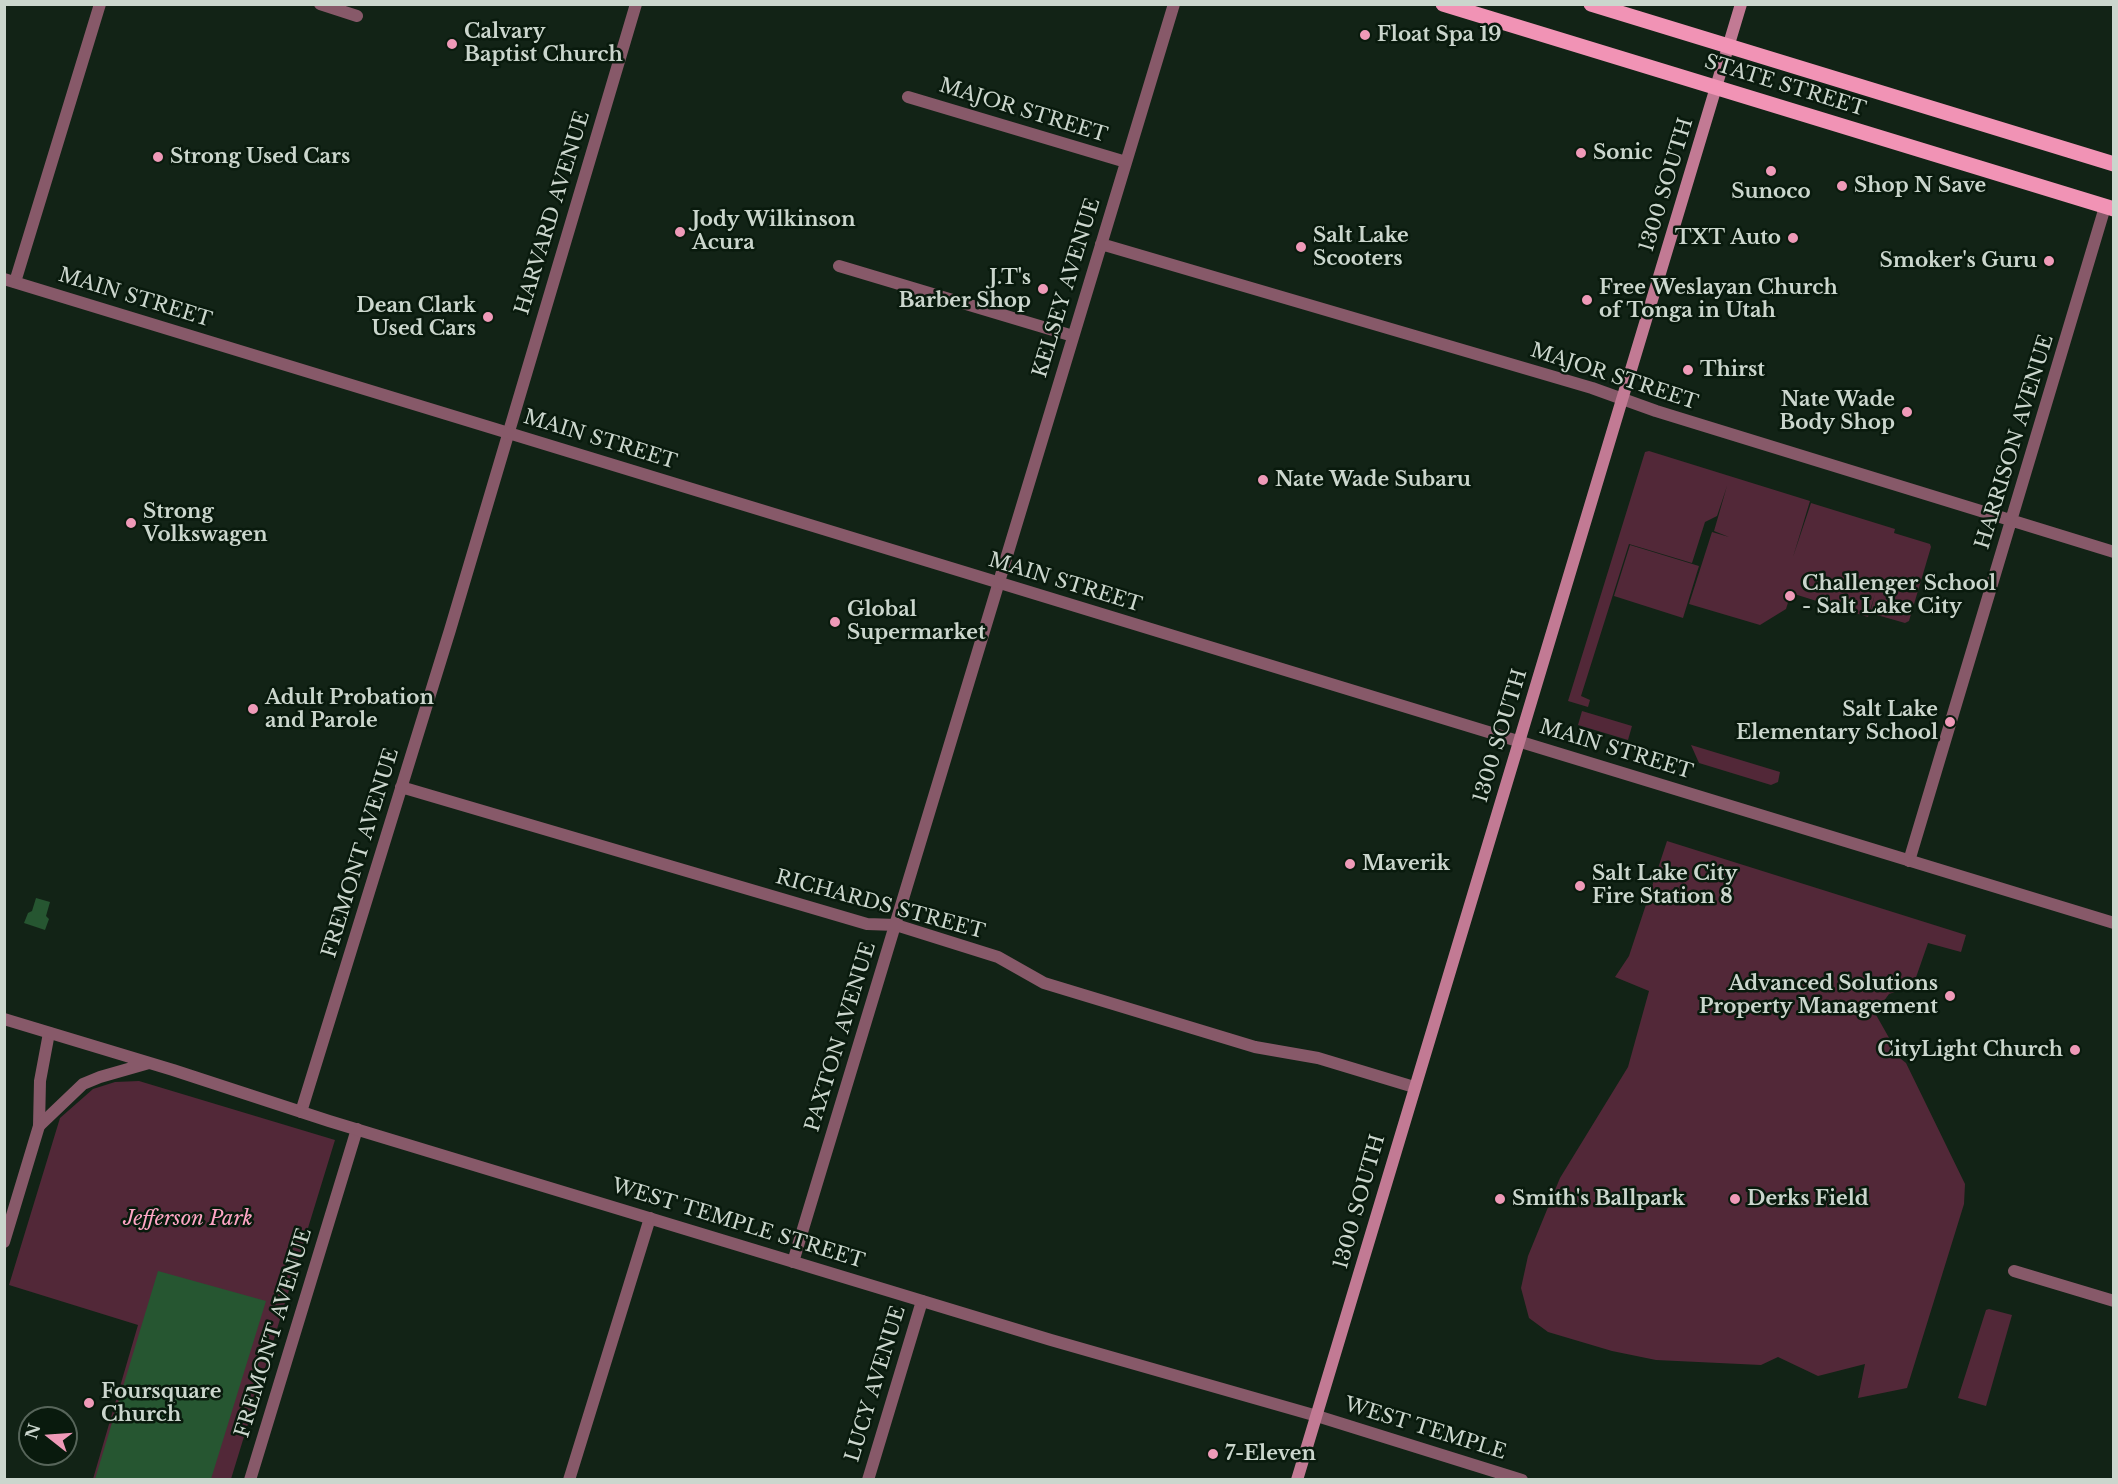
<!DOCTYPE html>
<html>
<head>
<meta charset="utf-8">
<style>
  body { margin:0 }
  #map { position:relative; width:2118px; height:1484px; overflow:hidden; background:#122316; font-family:"Libre Baskerville",serif }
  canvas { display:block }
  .frame { position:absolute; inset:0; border:6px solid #cbd6cd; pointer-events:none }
  .north { position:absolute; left:18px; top:1406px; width:60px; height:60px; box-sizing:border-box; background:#091a0d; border:2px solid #57655a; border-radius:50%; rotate:287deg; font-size:16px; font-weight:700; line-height:24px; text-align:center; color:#cbd6cd }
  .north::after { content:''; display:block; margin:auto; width:21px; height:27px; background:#ef9ab8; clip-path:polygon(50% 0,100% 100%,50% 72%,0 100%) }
</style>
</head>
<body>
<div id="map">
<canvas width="2118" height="1484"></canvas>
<div class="frame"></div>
<div class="north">N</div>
</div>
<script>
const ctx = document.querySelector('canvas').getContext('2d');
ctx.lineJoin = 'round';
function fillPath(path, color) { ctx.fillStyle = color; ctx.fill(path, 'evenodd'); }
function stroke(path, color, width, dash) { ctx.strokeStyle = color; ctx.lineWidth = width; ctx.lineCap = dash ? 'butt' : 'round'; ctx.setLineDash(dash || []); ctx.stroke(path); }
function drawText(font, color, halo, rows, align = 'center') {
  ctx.font = font + ' "Libre Baskerville",serif'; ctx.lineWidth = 5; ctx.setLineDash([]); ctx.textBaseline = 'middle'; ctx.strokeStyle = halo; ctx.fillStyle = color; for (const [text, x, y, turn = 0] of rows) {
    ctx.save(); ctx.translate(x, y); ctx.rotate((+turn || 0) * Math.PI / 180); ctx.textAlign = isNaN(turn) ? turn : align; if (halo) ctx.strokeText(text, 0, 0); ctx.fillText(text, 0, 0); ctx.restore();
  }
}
fillPath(new Path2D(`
  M1649 451 1810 501 1793 557 1811 503 1895 529 1894 533 1930 544 1931 547 1909 621 1905 623 1870 613 1875 594 1868 617 1791 593 1786 609 1760 625 1689 604 1712 532 1729 537 1714 531 1727 486 1717 516 1705 522 1692 563 1629 544 1581 696 1590 700 1588 707 1568 701 1645 452Z
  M1630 545 1699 566 1683 618 1614 596Z
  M1582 711 1632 726 1628 740 1578 725Z
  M1691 745 1780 772 1778 782 1771 785 1699 763Z
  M1667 841 1966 935 1961 952 1928 943 1913 986 1889 994 1875 1013 1901 1059 1906 1063 1965 1184 1964 1204 1907 1388 1858 1398 1865 1364 1818 1376 1778 1357 1761 1365 1656 1360 1612 1351 1548 1332 1529 1318 1521 1288 1528 1256 1560 1178 1628 1067 1649 991 1615 977 1629 956Z
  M139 1081 335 1140 231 1479H93L138 1325 9 1285 60 1118 93 1089 115 1082Z
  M1989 1309 2012 1315 1986 1406 1958 1398 1986 1310Z`), '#522838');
fillPath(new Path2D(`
  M36 898 50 902 46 916 49 919 45 930 24 923 28 913 32 911Z
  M158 1271 266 1301 211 1479H95Z`), '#265631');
stroke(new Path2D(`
  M320 4 357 16
  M908 97 1126 162
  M1101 244 1592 388 1656 411 2114 552
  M839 266 1073 336
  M15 282 100 4
  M401 787 867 924 896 925 998 957 1044 983 1255 1047 1318 1058 1414 1087
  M1909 861 2105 207
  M301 1112 450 630 636 4
  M39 1126 40 1081 49 1033
  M793 1262 1174 4
  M2014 1271 2114 1301
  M1317 1416 1522 1480
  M250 1480 357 1129
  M569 1480 650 1218
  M868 1480 922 1301`), '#875969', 12);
stroke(new Path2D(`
  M4 279 2114 923
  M4 1019 173 1070 329 1121 1051 1340 1317 1416
  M4 1242 39 1126 83 1084 100 1077 149 1063`), '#875969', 12);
stroke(new Path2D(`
  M1297 1480 1741 4`), '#c27a94', 12);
stroke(new Path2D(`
  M1443 4 2114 209
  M1591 4 2114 164`), '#f193b5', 15);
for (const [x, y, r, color] of [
  [1365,35,6,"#ef9ab8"],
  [452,44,6,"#ef9ab8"],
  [1581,153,6,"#ef9ab8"],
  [158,157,6,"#ef9ab8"],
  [1771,171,6,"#ef9ab8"],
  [1842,186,6,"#ef9ab8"],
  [680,232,6,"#ef9ab8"],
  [1793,238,6,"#ef9ab8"],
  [1301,247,6,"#ef9ab8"],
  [2049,261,6,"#ef9ab8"],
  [1043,289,6,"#ef9ab8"],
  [1587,300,6,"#ef9ab8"],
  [488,317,6,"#ef9ab8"],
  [1688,370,6,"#ef9ab8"],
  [1907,412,6,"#ef9ab8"],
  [1263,480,6,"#ef9ab8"],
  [131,523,6,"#ef9ab8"],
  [1790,596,6,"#ef9ab8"],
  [835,622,6,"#ef9ab8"],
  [253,709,6,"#ef9ab8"],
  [1950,722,6,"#ef9ab8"],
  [1350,864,6,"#ef9ab8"],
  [1580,886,6,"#ef9ab8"],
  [1950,996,6,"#ef9ab8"],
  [2075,1050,6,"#ef9ab8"],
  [1500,1199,6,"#ef9ab8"],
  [1735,1199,6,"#ef9ab8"],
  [89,1403,6,"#ef9ab8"],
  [1213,1454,6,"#ef9ab8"]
]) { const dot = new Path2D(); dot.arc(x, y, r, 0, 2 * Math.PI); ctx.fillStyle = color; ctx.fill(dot); stroke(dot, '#091a0d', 2); }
drawText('bold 20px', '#cbd6cd', '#091a0d', [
  ["Calvary",464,32],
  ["Baptist Church",464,55],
  ["Float Spa 19",1377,35],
  ["Sonic",1593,153],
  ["Strong Used Cars",170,157],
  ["Shop N Save",1854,186],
  ["Sunoco",1771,192,"center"],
  ["Jody Wilkinson",692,220],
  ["Acura",692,243],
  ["Salt Lake",1313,236],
  ["Scooters",1313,259],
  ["TXT Auto",1781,238,"right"],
  ["Smoker's Guru",2037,261,"right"],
  ["J.T's",1031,278,"right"],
  ["Barber Shop",1031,301,"right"],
  ["Free Weslayan Church",1599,288],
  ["of Tonga in Utah",1599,311],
  ["Dean Clark",476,306,"right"],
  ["Used Cars",476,329,"right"],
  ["Thirst",1700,370],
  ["Nate Wade",1895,400,"right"],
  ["Body Shop",1895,423,"right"],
  ["Nate Wade Subaru",1275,480],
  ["Strong",143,512],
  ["Volkswagen",143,535],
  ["Challenger School",1802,584],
  ["- Salt Lake City",1802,607],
  ["Global",847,610],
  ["Supermarket",847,633],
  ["Adult Probation",265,698],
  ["and Parole",265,721],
  ["Salt Lake",1938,710,"right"],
  ["Elementary School",1938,733,"right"],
  ["Maverik",1362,864],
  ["Salt Lake City",1592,874],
  ["Fire Station 8",1592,897],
  ["Advanced Solutions",1938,984,"right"],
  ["Property Management",1938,1007,"right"],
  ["CityLight Church",2063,1050,"right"],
  ["Smith's Ballpark",1512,1199],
  ["Derks Field",1747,1199],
  ["Foursquare",101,1392],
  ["Church",101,1415],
  ["7-Eleven",1225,1454]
], 'left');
drawText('20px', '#cbd6cd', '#091a0d', [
  ["STATE STREET",1785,86,17],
  ["MAJOR STREET",1023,111,17],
  ["1300 SOUTH",1667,185,-73],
  ["HARVARD AVENUE",553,213,-73],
  ["KELSEY AVENUE",1067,288,-73],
  ["MAIN STREET",135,298,17],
  ["MAJOR STREET",1614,377,18],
  ["MAIN STREET",600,440,17],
  ["HARRISON AVENUE",2015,442,-73],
  ["MAIN STREET",1065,583,17],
  ["1300 SOUTH",1501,736,-73],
  ["MAIN STREET",1616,750,17],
  ["FREMONT AVENUE",361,853,-73],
  ["RICHARDS STREET",880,905,15],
  ["PAXTON AVENUE",841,1037,-73],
  ["1300 SOUTH",1360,1202,-74],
  ["WEST TEMPLE STREET",738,1224,17],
  ["FREMONT AVENUE",274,1333,-73],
  ["LUCY AVENUE",876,1384,-73],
  ["WEST TEMPLE",1425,1429,17]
]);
drawText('italic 20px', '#fea5c5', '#091a0d', [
  ["Jefferson Park",188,1219]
]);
</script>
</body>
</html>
